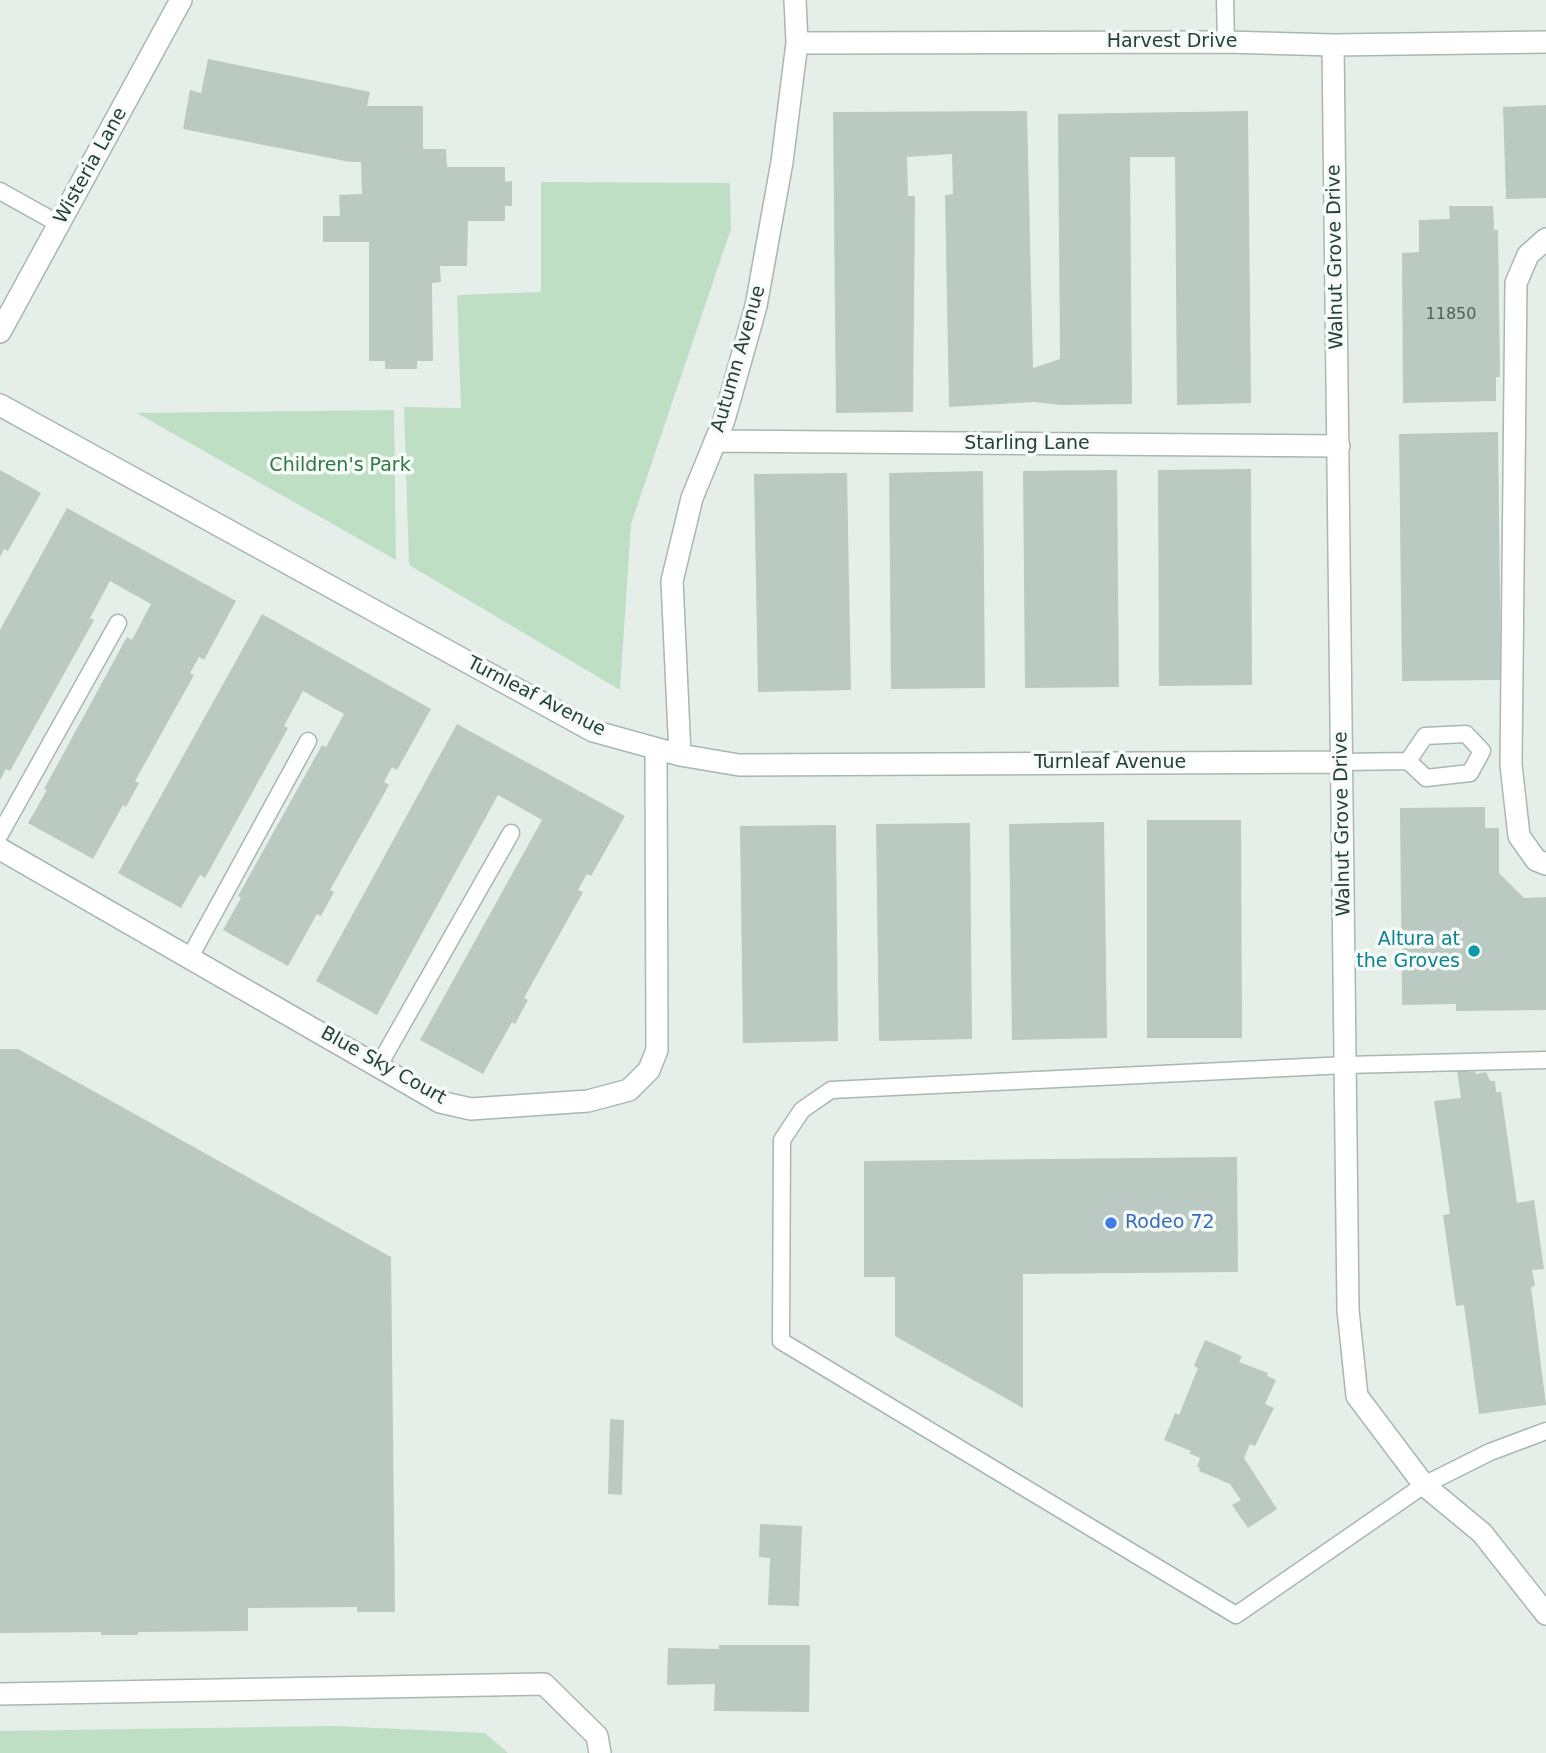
<!DOCTYPE html>
<html>
<head>
<meta charset="utf-8">
<style>
  body { margin:0 }
  canvas { display:block; background:#e6eeea }
</style>
</head>
<body>
<canvas width="1546" height="1753"></canvas>
<script>
const ctx = document.querySelector('canvas').getContext('2d');
ctx.lineJoin = 'round';
function fillPath(path, color) { ctx.fillStyle = color; ctx.fill(path, 'evenodd'); }
function stroke(path, color, width, dash) { ctx.strokeStyle = color; ctx.lineWidth = width; ctx.lineCap = dash ? 'butt' : 'round'; ctx.setLineDash(dash || []); ctx.stroke(path); }
function drawText(font, color, halo, rows, align = 'center') {
  ctx.font = font + ' "DejaVu Sans",sans-serif'; ctx.lineWidth = 7; ctx.setLineDash([]); ctx.textBaseline = 'middle'; ctx.strokeStyle = halo; ctx.fillStyle = color; for (const [text, x, y, turn = 0] of rows) {
    ctx.save(); ctx.translate(x, y); ctx.rotate((+turn || 0) * Math.PI / 180); ctx.textAlign = isNaN(turn) ? turn : align; if (halo) ctx.strokeText(text, 0, 0); ctx.fillText(text, 0, 0); ctx.restore();
  }
}
fillPath(new Path2D(`
  M541 182 730 183 731 229 631 524 620 690 409 565 404 407 461 408 457 295 541 292Z
  M394 410 396 560 137 413Z
  M335 1726 485 1733 508 1753H0V1731Z`), '#bfdfc5');
fillPath(new Path2D(`
  M208 59 370 92 367 106H423V149H446L447 167H505V182L512 181V206H505V221H468L467 266H440L441 282 432 283 433 361H417V369H385V361H369V242H323V216H340L339 195 362 194 361 162H350L183 129 190 90 201 93Z
  M1546 105V198L1506 199 1503 107Z
  M1027 111 1033 368 1060 359 1058 114 1248 111 1251 403 1177 405 1175 157H1130L1132 404 1061 405 1034 402 949 407 945 195 953 194 952 154 907 157 908 196H915L913 412 836 413 833 112Z
  M1449 206H1493L1494 230H1498L1500 377H1496V401L1403 403 1402 253 1419 252V220L1450 219Z
  M1498 432 1501 680 1402 681 1399 434Z
  M1251 469 1252 685 1159 686 1158 470Z
  M0 470 41 493 8 551 4 549 0 557Z
  M1117 470 1119 687 1025 688 1023 471Z
  M983 471 985 688 891 689 889 473Z
  M847 473 851 690 758 692 754 474Z
  M67 508 236 601 204 660 199 657 190 673 194 675 135 781 139 783 126 807 123 805 93 859 28 823 47 790 44 789 127 637 132 640 151 604 110 581 90 618 94 620 10 771 6 769 0 780V630Z
  M262 614 431 709 397 770 392 767 384 782 389 785 330 890 334 892 321 916 317 914 288 966 223 930 241 898 238 896 322 745 326 747 344 714 303 691 284 726 288 728 205 878 200 875 181 908 118 873Z
  M457 724 625 816 591 876 587 874 578 890 583 892 524 998 528 1000 515 1024 512 1022 483 1074 420 1040 542 820 498 795 377 1015 316 981Z
  M1485 807V828H1499V873L1524 898 1546 897V1010L1456 1011V1004L1402 1005 1400 808Z
  M1147 820H1241L1242 1038H1147Z
  M1104 822 1107 1038 1012 1040 1009 824Z
  M970 823 972 1039 879 1041 876 824Z
  M836 825 838 1041 743 1043 740 826Z
  M0 1049H18L391 1257 395 1612H357V1607L248 1608V1631L138 1632V1635H101V1632L0 1633Z
  M1469 1069V1072L1475 1071 1476 1074 1486 1072 1490 1081H1495L1496 1092H1501L1517 1203 1534 1200 1544 1269 1532 1270 1535 1286 1531 1287 1546 1405 1479 1414 1464 1305 1456 1306 1443 1215 1450 1214 1434 1101 1461 1098 1457 1071Z
  M1237 1157 1238 1272 1023 1274V1408L895 1336V1277H864V1161Z
  M1205 1340 1242 1356 1239 1362 1268 1373 1267 1376 1276 1380 1265 1404 1274 1408 1255 1446 1250 1444 1244 1458 1277 1509 1248 1528 1232 1505 1241 1500 1230 1484 1199 1471 1200 1468 1197 1467 1200 1458 1189 1453 1191 1451 1164 1440 1175 1413 1179 1415 1198 1368 1194 1366Z
  M610 1419 624 1420 622 1495 608 1494Z
  M760 1524 802 1526 799 1606 768 1605 770 1558 759 1557Z
  M719 1645H810L809 1712 714 1711 715 1684 667 1685 668 1648 719 1649Z`), '#bbc9c3');
const lane = new Path2D(`
  M1225 0 1226 42
  M0 191 59 224
  M1408 761 1425 736 1466 734 1482 751
  M1343 762 1408 761 1426 778 1470 773 1482 751
  M0 834 118 623
  M190 957 308 741
  M1546 1060 1346 1065 831 1090 802 1110 782 1140 781 1341 1236 1615 1424 1485 1490 1452 1546 1431
  M379 1065 511 833`);
const street = new Path2D(`
  M797 43 1226 42 1333 45 1546 42
  M1333 45 1348 1310 1357 1396 1424 1485 1482 1533 1546 1614
  M1546 239 1528 255 1516 283 1511 765 1519 836 1536 860 1546 864
  M0 332 181 0
  M0 405 593 731 680 755 739 765 1343 762
  M715 441 1339 446
  M680 755 672 581 692 498 724 420 756 306 782 162 797 43 795 0
  M0 849 440 1102 471 1109 588 1101 629 1090 649 1070 657 1050 656 749
  M0 1694 544 1684 597 1736 600 1753`);
stroke(lane, '#a8b7b1', 19);
stroke(street, '#a8b7b1', 24);
stroke(lane, '#fff', 16);
stroke(street, '#fff', 21);
for (const [x, y, r, color] of [
  [1474,951,7,"#0f9aa8"],
  [1111,1223,7,"#3f7fe0"]
]) { const dot = new Path2D(); dot.arc(x, y, r, 0, 2 * Math.PI); ctx.fillStyle = color; ctx.fill(dot); stroke(dot, '#f7fbf8', 2.5); }
drawText('16px', '#4a635a', null, [
  ["11850",1451,315]
]);
drawText('19px', '#254137', '#f7fbf8', [
  ["Harvest Drive",1172,42],
  ["Wisteria Lane",91,166,-61],
  ["Walnut Grove Drive",1336,257,-91],
  ["Autumn Avenue",739,359,-74],
  ["Starling Lane",1027,444],
  ["Turnleaf Avenue",536,697,27],
  ["Turnleaf Avenue",1110,763],
  ["Walnut Grove Drive",1343,824,-91],
  ["Blue Sky Court",383,1066,29]
]);
drawText('19px', '#2f7745', '#f7fbf8', [
  ["Children's Park",340,466]
]);
drawText('19px', '#0d838f', '#f7fbf8', [
  ["Altura at",1460,940],
  ["the Groves",1460,962]
], 'right');
drawText('19px', '#366cbe', '#f7fbf8', [
  ["Rodeo 72",1125,1223]
], 'left');
</script>
</body>
</html>
